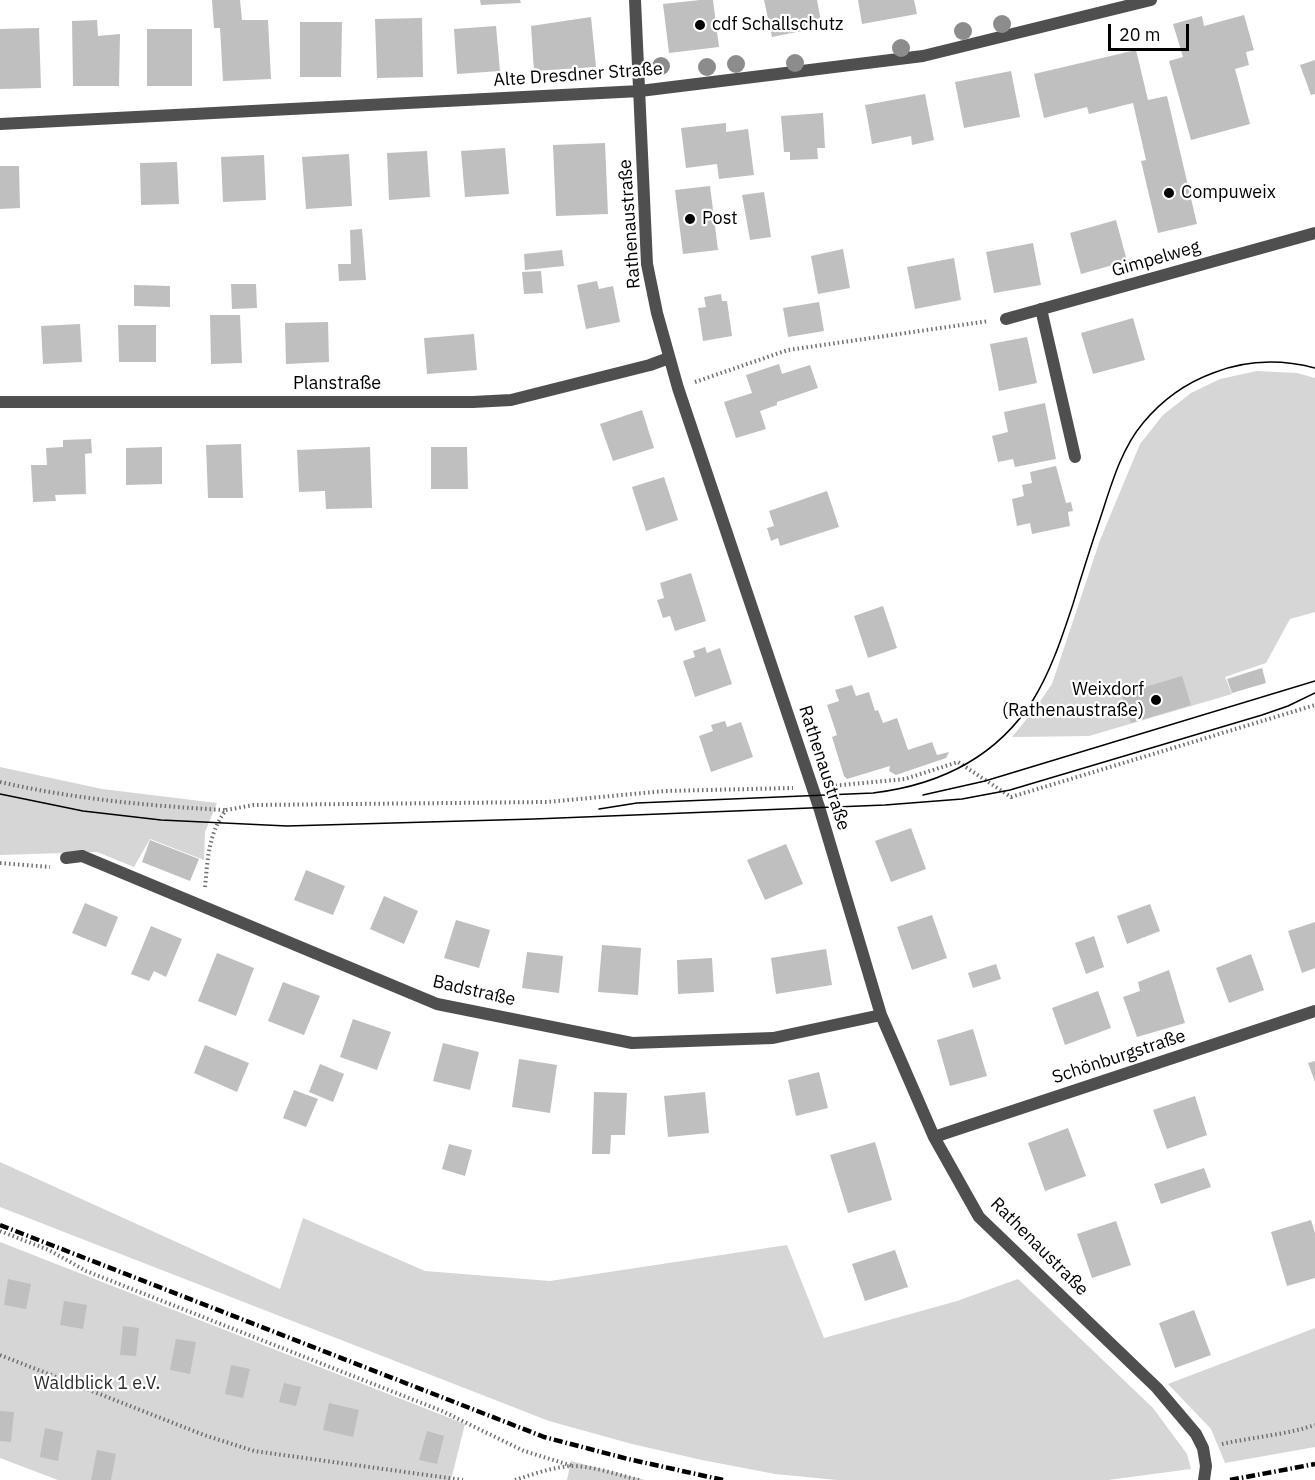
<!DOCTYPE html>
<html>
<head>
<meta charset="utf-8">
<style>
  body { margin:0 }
  #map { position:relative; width:1315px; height:1480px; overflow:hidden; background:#fff; font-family:"IBM Plex Sans",sans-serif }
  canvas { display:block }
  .scale { position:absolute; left:1108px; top:24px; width:81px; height:27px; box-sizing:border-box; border:3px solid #000; border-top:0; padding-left:8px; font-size:18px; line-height:21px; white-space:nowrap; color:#000; -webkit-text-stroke:4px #fff; paint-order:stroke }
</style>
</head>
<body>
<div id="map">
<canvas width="1315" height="1480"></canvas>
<div class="scale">20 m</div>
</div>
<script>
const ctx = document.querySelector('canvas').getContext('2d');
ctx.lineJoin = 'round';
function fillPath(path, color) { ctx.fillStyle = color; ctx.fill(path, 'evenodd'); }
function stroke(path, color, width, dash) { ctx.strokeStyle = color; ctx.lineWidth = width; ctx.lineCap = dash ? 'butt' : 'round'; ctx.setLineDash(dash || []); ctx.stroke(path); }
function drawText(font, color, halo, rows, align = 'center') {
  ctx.font = font + ' "IBM Plex Sans",sans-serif'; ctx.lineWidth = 4.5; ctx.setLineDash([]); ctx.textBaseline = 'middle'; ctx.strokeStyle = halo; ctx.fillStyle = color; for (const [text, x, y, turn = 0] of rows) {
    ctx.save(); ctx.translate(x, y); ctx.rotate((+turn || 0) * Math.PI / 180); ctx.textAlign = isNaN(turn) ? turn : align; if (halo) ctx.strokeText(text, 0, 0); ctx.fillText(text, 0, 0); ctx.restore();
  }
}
fillPath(new Path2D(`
  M1257 371 1297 373 1315 378V612L1290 619 1266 663 1225 677 1232 694 1089 736 1012 737 1034 710 1052 684 1100 540 1140 444 1163 415 1191 393 1220 379Z
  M0 767 102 789 217 803 205 832 204 860 150 839 134 867 97 852 0 855Z
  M0 1162 280 1289 303 1218 425 1271 550 1281 787 1245 824 1338 957 1301 1018 1279 1153 1408 1187 1454 1191 1469 1108 1480H837L775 1474 702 1460 632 1444 549 1421 0 1207Z
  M0 1242 465 1424 451 1480H58L0 1458Z
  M1315 1328V1447L1225 1463 1211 1429 1168 1384Z
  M571 1461 645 1480H567Z`), '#d6d6d6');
fillPath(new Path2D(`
  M212 0H240L242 20H268L271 79 223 81 220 28H214Z
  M480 0H520L521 3 481 5Z
  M700 0H713L719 47 669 53 663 4Z
  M764 0H817L822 27 772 37Z
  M858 0H914L917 14 862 24Z
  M1244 15 1254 50 1246 52 1249 65 1235 69 1250 124 1191 140 1169 61 1183 57 1173 24 1202 16 1204 26Z
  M591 17 596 67 534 71 531 26Z
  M422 18 423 77 377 78 375 19Z
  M97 20 98 36 120 34 119 86H73L72 21Z
  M300 22H342L341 77H300Z
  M496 26 500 71 457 74 454 29Z
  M39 28 41 88 0 89V29Z
  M147 29H192V86H147Z
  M1136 50 1148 100 1167 96 1197 224 1158 233 1141 161 1146 160 1133 103 1089 114 1087 107 1044 118 1034 74Z
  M1315 60V94L1311 95 1300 65Z
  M1011 71 1020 117 964 128 955 82Z
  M925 94 934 140 912 145 911 136 872 144 865 105Z
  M823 113 825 148H817L818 159 790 160V152H784L781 116Z
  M726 123V132L748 129 754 175 719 179 717 164 686 168 681 128Z
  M605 143 608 214 556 216 553 145Z
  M505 148 509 194 465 197 461 151Z
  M427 151 430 197 389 200 387 153Z
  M349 154 352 206 306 209 302 157Z
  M264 155 266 200 223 202 221 157Z
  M177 162 179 204 141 205 140 163Z
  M0 166H19L20 208 0 209Z
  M710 186 718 250 683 254 675 190Z
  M764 192 771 237 750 240 742 195Z
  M1116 220 1127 261 1081 274 1070 233Z
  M362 229 366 280 339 281 338 264H351L350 230Z
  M1033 243 1041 285 994 293 986 252Z
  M843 249 850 288 818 294 811 256Z
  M562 250 564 266 525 270 524 254Z
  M954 258 961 300 915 309 907 267Z
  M541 271 543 293 524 294 522 272Z
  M597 281 599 289 613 286 620 322 586 329 577 285Z
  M231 284H256L257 308 232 309Z
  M134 285 170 286V307L134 306Z
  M721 294 722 301H727L732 336 703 341 698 308 706 307 704 297Z
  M819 302 824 331 788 337 783 308Z
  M210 315H240L242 363 211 364Z
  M1133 318 1145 360 1093 374 1081 333Z
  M328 322 329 362 286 364 285 323Z
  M80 324 82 362 43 364 41 326Z
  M118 325H156V362H119Z
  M474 334 477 370 427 374 424 338Z
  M1027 337 1037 383 999 391 990 344Z
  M779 364 782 374 810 365 818 388 777 402V405L760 411 766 429 736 438 724 402 752 393 746 375Z
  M1045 403 1056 459 1015 467 1013 459 998 462 992 436 1008 432 1004 412Z
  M642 410 654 448 613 461 600 424Z
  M91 439 92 453 85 454 86 494 55 495 56 501 33 502 31 465H47L46 448 63 447V440Z
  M241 444 243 498H208L206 445Z
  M162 447V484L126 485V448Z
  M370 447 372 508 326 509 325 491 299 492 297 450Z
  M431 447H467L468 489H431Z
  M1056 466 1066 503 1071 502 1073 511 1068 512 1070 526 1032 534 1030 523 1017 526 1012 499 1024 496 1022 485 1032 483 1030 472Z
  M664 477 678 520 646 531 632 487Z
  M827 491 839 527 780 546 778 538 771 541 767 528 774 526 769 511Z
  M691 573 706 621 675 631 670 616 663 618 657 600 664 598 660 583Z
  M883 606 897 648 868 658 854 616Z
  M705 647 707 653 720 648 732 684 695 697 683 661 695 657 693 651Z
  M1262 668 1266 683 1232 693 1227 679Z
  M1182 676 1191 705 1131 723 1121 694Z
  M852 685 856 696 869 692 875 711 878 710 883 723 897 718 908 750 932 742 937 755 949 752 946 758 896 775 889 771 890 766 847 779 844 776 832 737 837 735 827 705 839 701 835 690Z
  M725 721 727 727 741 722 753 757 711 772 699 736 713 731 711 725Z
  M911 828 926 869 891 882 875 841Z
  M150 840 199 859 190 881 142 862Z
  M786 844 803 884 765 900 747 860Z
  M306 870 345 886 333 915 294 900Z
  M384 896 418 911 404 944 370 929Z
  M85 903 118 917 106 947 72 933Z
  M1150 904 1160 931 1127 944 1117 916Z
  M932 915 947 958 912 970 897 927Z
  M456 920 490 930 479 968 444 958Z
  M1315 922V968L1302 973 1288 931Z
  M151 926 182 939 166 977 154 971 149 981 131 974Z
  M1094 936 1104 967 1086 974 1075 943Z
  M602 945 641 948 638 995 598 992Z
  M826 949 832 985 776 994 771 958Z
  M527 952 563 956 559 993 522 988Z
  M217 953 254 968 236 1016 198 1001Z
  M1251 954 1264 990 1229 1003 1216 968Z
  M712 958 714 992 678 994 677 960Z
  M996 964 1001 979 973 988 968 973Z
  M1169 970 1185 1023 1137 1037 1123 997 1140 991 1138 982Z
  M283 982 320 996 304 1035 268 1021Z
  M1098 991 1111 1028 1065 1045 1052 1008Z
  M353 1019 391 1032 377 1070 340 1057Z
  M973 1029 987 1076 950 1086 937 1040Z
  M443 1043 479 1052 470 1090 433 1081Z
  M205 1045 249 1063 237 1092 194 1073Z
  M519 1059 557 1065 550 1113 512 1107Z
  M1315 1061V1082L1308 1063Z
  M320 1064 344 1074 333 1102 309 1092Z
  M819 1072 828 1108 796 1116 788 1080Z
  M294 1090 318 1099 306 1127 283 1118Z
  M594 1092 627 1093 625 1135H611L610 1154H592Z
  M705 1092 709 1133 668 1137 664 1096Z
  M1195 1096 1207 1135 1167 1149 1153 1110Z
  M1068 1128 1086 1176 1045 1191 1028 1143Z
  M875 1142 892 1200 848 1213 830 1155Z
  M449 1144 472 1150 465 1176 442 1169Z
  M1204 1168 1211 1187 1161 1204 1154 1184Z
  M1311 1220 1315 1233V1278L1287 1286 1271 1232Z
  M1116 1221 1131 1265 1092 1278 1077 1234Z
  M895 1250 908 1287 865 1301 852 1264Z
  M8 1279 31 1284 26 1309 4 1305Z
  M64 1301 87 1305 83 1329 60 1325Z
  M1194 1310 1211 1355 1175 1368 1159 1323Z
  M123 1326 139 1328 136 1356 120 1355Z
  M176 1339 196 1342 190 1374 170 1370Z
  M231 1365 250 1369 243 1398 225 1394Z
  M284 1383 301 1387 296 1406 279 1402Z
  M329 1403 359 1410 353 1437 323 1430Z
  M0 1411 14 1412 11 1442 0 1441Z
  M45 1428 63 1432 58 1461 40 1457Z
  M427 1431 444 1436 437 1464 419 1460Z
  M97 1450 116 1454 111 1480H91Z`), '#bfbfbf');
stroke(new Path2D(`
  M695 382 788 350 989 321
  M0 782C74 799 150 806 225 810
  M831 786 905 779 958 762 1011 797 1315 705
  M0 863 50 867
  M205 887C208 858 208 834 226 810L254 805 547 802 665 791 793 788
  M0 1231 49 1250 86 1271 442 1411 524 1451 573 1466
  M0 1355 204 1435 254 1451 463 1480
  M1222 1444C1253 1437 1285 1435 1315 1425
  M515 1480C534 1474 555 1466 575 1466 597 1467 618 1475 639 1480`), '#717171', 4, [1.5, 3]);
stroke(new Path2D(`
  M1041 309 1075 457
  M66 858 82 856`), '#4f4f4f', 12);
stroke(new Path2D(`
  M635 0 647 264 657 313 678 388 819 807 881 1015 934 1137 979 1217 1157 1388 1196 1434 1203 1448 1206 1466 1204 1480
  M0 124 640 91 923 56 1151 0
  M1006 319 1315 233
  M0 402H473L511 400 650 365 669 358
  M82 856 437 1004 632 1043 773 1038 881 1015
  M934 1137 1315 1011`), '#4f4f4f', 12);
stroke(new Path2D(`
  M0 794 83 811 161 820 287 826 534 819 885 805 962 799 1010 790 1262 715 1288 706 1315 693
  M923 795 985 781 1315 681
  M599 809 637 803 873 793C939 785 996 758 1033 700 1051 671 1062 637 1073 604 1082 574 1092 543 1102 513 1112 482 1122 448 1143 423 1162 400 1186 383 1213 373 1246 360 1280 359 1315 368`), '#000', 1.5);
stroke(new Path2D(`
  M0 1225 544 1437 628 1459 723 1480
  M1230 1480 1315 1464`), '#000', 4.5, [9, 3, 1.5, 3]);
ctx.fillStyle = '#8c8c8c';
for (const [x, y] of [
  [1002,24],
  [963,31],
  [901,48],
  [795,63],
  [736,64],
  [661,66],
  [707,67]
]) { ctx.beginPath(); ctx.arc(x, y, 9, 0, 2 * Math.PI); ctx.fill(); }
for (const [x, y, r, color] of [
  [700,25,6,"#000"],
  [1169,193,6,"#000"],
  [690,219,6,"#000"],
  [1156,700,6,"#000"]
]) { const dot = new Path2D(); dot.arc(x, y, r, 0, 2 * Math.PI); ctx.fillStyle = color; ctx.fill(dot); stroke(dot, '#fff', 2); }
drawText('18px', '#000', '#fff', [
  ["cdf Schallschutz",712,25],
  ["Compuweix",1181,193],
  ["Post",702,219],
  ["Weixdorf",1144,690,"right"],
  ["(Rathenaustraße)",1144,711,"right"]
], 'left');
drawText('18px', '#000', '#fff', [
  ["Alte Dresdner Straße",578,75,-4],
  ["Rathenaustraße",630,224,-94],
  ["Gimpelweg",1156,259,-16],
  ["Planstraße",337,384],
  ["Rathenaustraße",824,768,72],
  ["Badstraße",474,991,13],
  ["Schönburgstraße",1119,1057,-18],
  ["Rathenaustraße",1039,1247,45]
]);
drawText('18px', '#2d2d2d', '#fff', [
  ["Waldblick 1 e.V.",97,1384]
]);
</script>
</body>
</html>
